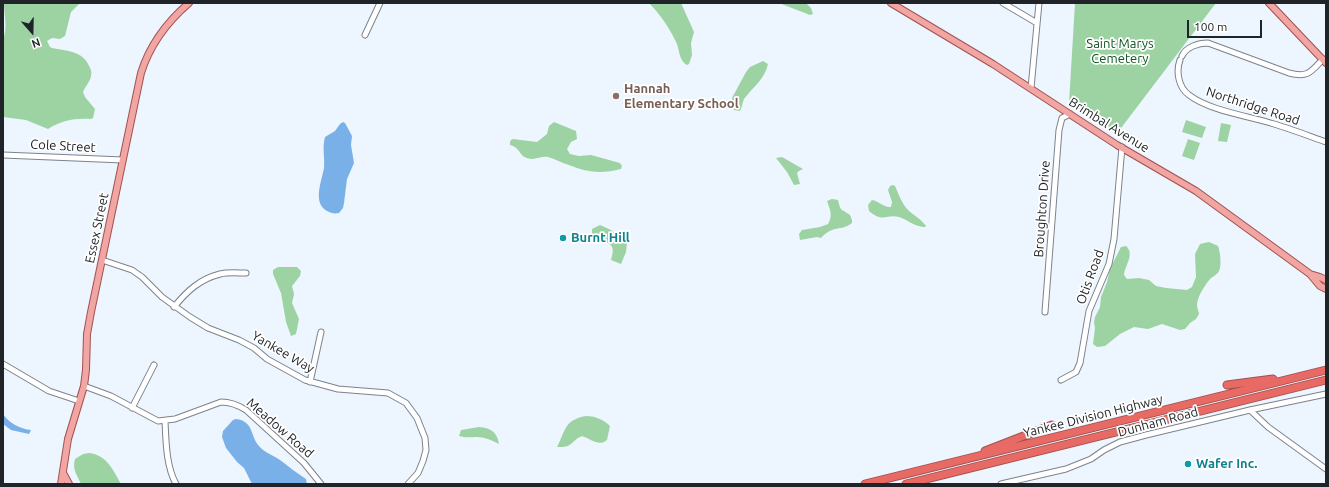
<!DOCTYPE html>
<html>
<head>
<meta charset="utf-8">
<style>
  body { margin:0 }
  #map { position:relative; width:1329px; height:487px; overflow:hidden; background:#edf5ff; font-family:Ubuntu,sans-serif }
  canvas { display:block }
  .frame { position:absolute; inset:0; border:4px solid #202327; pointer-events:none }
  .north { position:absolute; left:12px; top:12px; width:40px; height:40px; -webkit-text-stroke:3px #fff; paint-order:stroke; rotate:160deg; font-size:11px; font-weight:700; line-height:16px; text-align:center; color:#202327 }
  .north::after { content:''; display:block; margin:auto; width:14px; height:18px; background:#202327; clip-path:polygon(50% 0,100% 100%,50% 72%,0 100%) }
  .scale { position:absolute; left:1187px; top:20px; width:75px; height:18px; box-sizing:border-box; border:2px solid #202327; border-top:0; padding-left:5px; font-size:12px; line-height:14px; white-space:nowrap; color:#202327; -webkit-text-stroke:3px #fff; paint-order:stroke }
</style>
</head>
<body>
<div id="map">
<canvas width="1329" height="487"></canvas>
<div class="frame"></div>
<div class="north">N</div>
<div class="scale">100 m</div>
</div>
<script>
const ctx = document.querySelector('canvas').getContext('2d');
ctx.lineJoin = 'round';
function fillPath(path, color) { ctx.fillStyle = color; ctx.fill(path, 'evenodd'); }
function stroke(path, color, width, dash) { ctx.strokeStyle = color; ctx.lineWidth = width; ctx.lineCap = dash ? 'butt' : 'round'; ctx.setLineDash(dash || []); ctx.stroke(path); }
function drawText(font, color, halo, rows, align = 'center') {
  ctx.font = font + ' Ubuntu,sans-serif'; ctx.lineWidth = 3.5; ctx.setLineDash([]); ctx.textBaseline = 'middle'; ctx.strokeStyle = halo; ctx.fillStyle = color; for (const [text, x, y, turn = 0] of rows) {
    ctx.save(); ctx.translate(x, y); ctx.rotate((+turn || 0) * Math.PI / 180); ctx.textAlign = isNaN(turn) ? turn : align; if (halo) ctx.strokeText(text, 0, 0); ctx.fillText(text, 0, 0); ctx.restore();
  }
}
fillPath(new Path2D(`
  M4 3H80L71 12 65 36 60 39 52 38 47 41 50 47 52 48C67 51 83 51 89 66 91 69 92 72 91 76 91 80 85 87 83 92L85 97 95 109 93 118 91 119C75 118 62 120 48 129L26 120 3 117V39C8 28 4 15 4 3Z
  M649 3H681L694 32 691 43 692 55 689 64 687 65C678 60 680 48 675 40 669 27 659 13 649 3Z
  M779 3H806L811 8 813 14 810 15Z
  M1075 3H1216L1118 132 1069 103Z
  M763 61 768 64C765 79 753 87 744 99 742 103 742 108 740 111L734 110 732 104V98L746 72 750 67Z
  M1186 120 1206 127 1202 138 1182 132Z
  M554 122 576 131 577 139 571 142 567 149 570 154 579 156 591 155 620 163 622 166 621 169C603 174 587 173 569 165 562 163 555 159 548 157 541 156 534 161 527 158 518 155 521 148 510 145V142L511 140 513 139 537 142 547 134 549 126Z
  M1221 123 1231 125 1227 142 1218 141Z
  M1188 139 1200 143 1194 160 1182 156Z
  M782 157 803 169 799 171 797 173 800 184 794 185 787 172 776 158Z
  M893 185 895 186C899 195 902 204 909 211 916 217 920 218 926 226L925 227C915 227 908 220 899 217 886 214 883 223 869 211L868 205 872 200C879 201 884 208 891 207L892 202 888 190 890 186Z
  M832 199 838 200C841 213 841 208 850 215L852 220V223C840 232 834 224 821 238L817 237 800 240 799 234 802 230 820 227 828 224C833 215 830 210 827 201Z
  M600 225 611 230 627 243 626 252 621 264 611 260C618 239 604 245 592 235V229Z
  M1209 242 1218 246C1220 250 1222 267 1219 271 1218 274 1212 277 1210 279 1205 285 1197 297 1197 305 1197 308 1199 312 1199 314L1196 319 1190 323 1185 329 1180 330 1162 324 1148 329 1134 327 1120 334 1105 346 1097 347 1093 344 1095 328 1094 322 1095 317 1100 307 1101 297 1107 282 1110 269 1121 247 1126 246C1135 254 1125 265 1124 275L1127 279 1139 278 1149 280 1156 286 1166 288 1187 290 1192 287 1196 277 1195 254 1200 244Z
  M278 267H297L301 271 300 276 292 286 294 294 292 303 299 319 296 334 291 336 286 322 281 293 273 274V270Z
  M586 416C594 416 603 419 610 426L607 440C599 447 591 439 582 436 570 441 574 448 557 447 566 430 564 420 586 416Z
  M479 427C490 428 497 431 499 444 491 440 485 437 476 437 470 437 466 438 459 436L461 430Z
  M89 453C107 455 113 470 121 484H81C77 475 72 469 75 459L83 454Z`), '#9dd3a3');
fillPath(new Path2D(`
  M343 122 345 123 352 136 351 145 354 163 347 179 344 203 343 208 339 213C334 214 331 213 327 211 312 203 322 180 324 168 325 157 322 148 325 137L335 131 340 124Z
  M3 414C9 423 20 429 31 430L29 434 11 430 3 424Z
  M236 419C254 421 250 436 259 446 265 453 273 455 280 460 289 467 297 473 306 479L307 484H252L244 468 237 462 226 448 222 437 223 431 233 420Z`), '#79b0e8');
const minor = new Path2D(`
  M1003 3 1037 23
  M365 35 380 3
  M1182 56C1186 47 1198 43 1208 43L1289 73C1308 78 1311 72 1323 59
  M1180 60C1176 71 1178 87 1189 95 1210 111 1249 116 1274 124 1291 129 1309 136 1326 142
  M1031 88 1039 3
  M3 155 123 160
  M102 260 132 270 142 277 162 297 190 317 208 328 239 340 254 348 267 359 305 380 338 389 388 393 406 403 417 418 425 438 426 450 423 461 418 473 408 484
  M174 307C187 291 200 279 220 274 228 272 238 273 246 273
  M1045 312 1059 130 1062 118 1070 114
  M3 364 49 391 79 401
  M1061 380 1076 372 1080 363 1089 311 1109 264 1114 239 1122 147
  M310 382 321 332
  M84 386 111 396 158 421 175 419 221 402C231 402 238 405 246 410L304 463 321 484
  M132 408 154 365
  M1250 410 1268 427 1326 469
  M165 421C166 441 166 466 176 484
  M1001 484 1066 469 1091 459 1104 450 1120 442 1146 435 1250 410 1326 394`);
const major = new Path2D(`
  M891 3 993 64 1117 145 1196 191 1310 274 1320 286 1326 289
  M1269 3 1326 63
  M1310 274 1320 277 1326 280
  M63 473 69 484
  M61 484 68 439 84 386 86 370 87 334 91 312 141 73C150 44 167 22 189 3`);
const highway = new Path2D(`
  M1227 385 1273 379
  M985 451 1052 425
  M865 484 1326 370
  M906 484 1326 380`);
stroke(minor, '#7c838c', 7);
stroke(major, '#a2514f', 8);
stroke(highway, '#a2514f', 9);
stroke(minor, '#fff', 5);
stroke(major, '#f1a6a3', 6);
stroke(highway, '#e86a65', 7);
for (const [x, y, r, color] of [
  [616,96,4,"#8d6e63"],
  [563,238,4,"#0f9aa8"],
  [1188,464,4,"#0f9aa8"]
]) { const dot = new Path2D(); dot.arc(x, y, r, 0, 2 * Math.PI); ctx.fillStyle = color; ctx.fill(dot); stroke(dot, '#fff', 1.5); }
drawText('13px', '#0e5421', '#fff', [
  ["Saint Marys",1120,44],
  ["Cemetery",1120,59]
]);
drawText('bold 13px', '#785e54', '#fff', [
  ["Hannah",624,89],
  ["Elementary School",624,104]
], 'left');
drawText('13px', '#202327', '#fff', [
  ["Northridge Road",1253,106,18],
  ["Brimbal Avenue",1109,125,32],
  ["Cole Street",63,146,3],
  ["Broughton Drive",1042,209,-86],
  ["Essex Street",97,228,-78],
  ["Otis Road",1090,277,-70],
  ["Yankee Way",283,352,30],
  ["Yankee Division Highway",1093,416,-14],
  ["Dunham Road",1158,422,-15],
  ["Meadow Road",280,428,41]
]);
drawText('bold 13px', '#0d838f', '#fff', [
  ["Burnt Hill",571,238],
  ["Wafer Inc.",1196,464]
], 'left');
</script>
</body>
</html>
